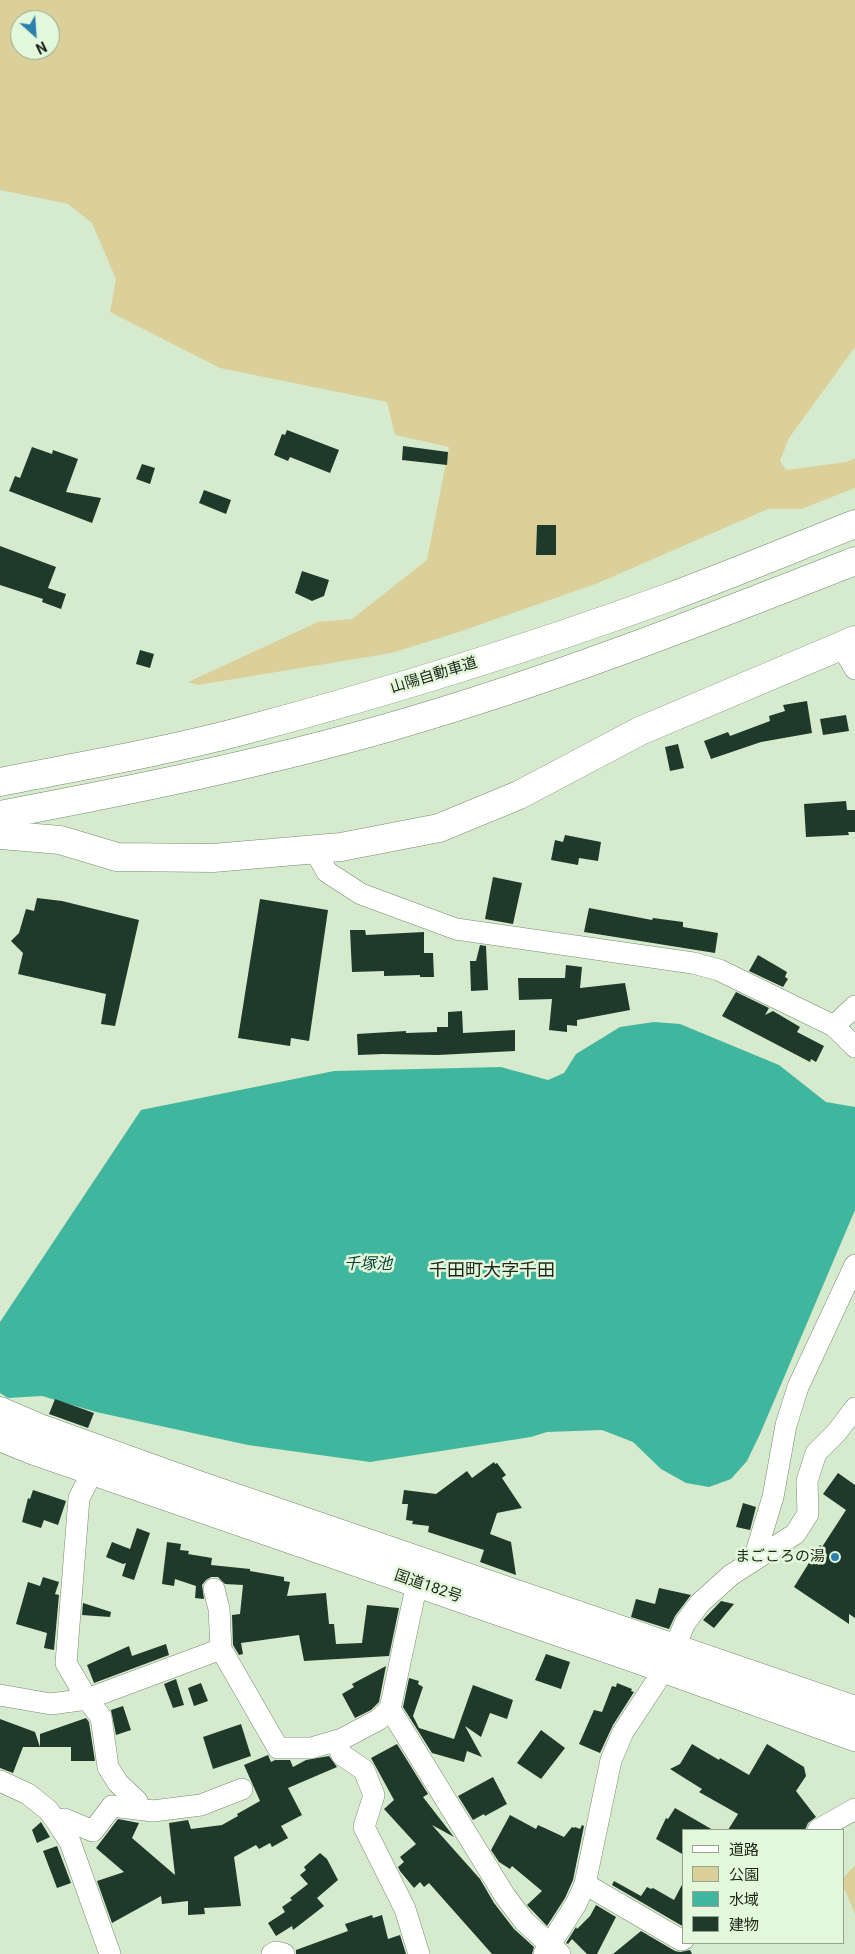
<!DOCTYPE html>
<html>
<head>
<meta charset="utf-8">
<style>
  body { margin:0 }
  #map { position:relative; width:855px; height:1954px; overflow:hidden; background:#d6eace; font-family:Roboto,"Noto Sans JP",sans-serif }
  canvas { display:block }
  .legend { position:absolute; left:682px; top:1829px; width:162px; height:115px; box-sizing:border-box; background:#e3f8db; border:1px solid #94a48e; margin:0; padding:6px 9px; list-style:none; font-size:15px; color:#1e251b }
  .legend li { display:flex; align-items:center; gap:10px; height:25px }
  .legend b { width:25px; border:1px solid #94a48e }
  .north { position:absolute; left:10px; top:10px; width:50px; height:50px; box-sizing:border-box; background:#e3f8db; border:1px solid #94a48e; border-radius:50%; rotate:154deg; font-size:14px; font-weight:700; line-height:20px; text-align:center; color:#1e251b }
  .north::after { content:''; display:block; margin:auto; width:18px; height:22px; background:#2981af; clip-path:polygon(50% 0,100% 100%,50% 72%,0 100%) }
</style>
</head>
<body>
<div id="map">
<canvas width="855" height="1954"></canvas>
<ul class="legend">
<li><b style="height:6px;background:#fff"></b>道路</li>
<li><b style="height:14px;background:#dcd09a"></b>公園</li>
<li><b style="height:14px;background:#41b69e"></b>水域</li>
<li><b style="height:14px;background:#1f3a2a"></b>建物</li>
</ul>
<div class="north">N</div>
</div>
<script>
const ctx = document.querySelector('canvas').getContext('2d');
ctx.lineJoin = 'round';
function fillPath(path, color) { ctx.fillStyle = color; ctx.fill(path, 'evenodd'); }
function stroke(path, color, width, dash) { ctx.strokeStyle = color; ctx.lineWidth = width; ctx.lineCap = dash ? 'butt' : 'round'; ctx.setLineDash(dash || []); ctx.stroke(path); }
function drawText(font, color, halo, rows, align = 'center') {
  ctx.font = font + ' Roboto,"Noto Sans JP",sans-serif'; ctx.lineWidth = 5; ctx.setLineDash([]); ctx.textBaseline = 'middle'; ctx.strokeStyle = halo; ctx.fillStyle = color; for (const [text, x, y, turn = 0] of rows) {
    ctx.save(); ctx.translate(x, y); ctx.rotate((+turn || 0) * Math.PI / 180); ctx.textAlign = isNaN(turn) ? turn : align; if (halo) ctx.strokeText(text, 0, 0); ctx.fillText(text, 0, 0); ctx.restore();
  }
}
fillPath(new Path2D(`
  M0 0H855V347L789 438 780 461 786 470 847 462 855 458V488L801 509H768L598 583 456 633 391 653 198 685 188 682 318 622 352 619 427 560 449 447 395 435 387 402 220 368 110 312 116 279 92 223 68 204 0 190ZM20 20H50V50H20Z
  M855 1865V1914L844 1888V1877Z`), '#dcd09a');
fillPath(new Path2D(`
  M654 1022 680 1024 779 1065 826 1102 855 1107V1210L760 1434 747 1461 731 1479 709 1487 686 1483 661 1469 633 1442 602 1430 547 1432 531 1437 370 1462 248 1445 96 1412 42 1396 8 1398 0 1393V1322L141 1110 334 1071 501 1067 548 1080 564 1073 576 1054 620 1027Z`), '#41b69e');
fillPath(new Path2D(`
  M287 430 339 450 330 473 290 457 288 461 274 455 282 434 285 435Z
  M403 446 448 452 447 465 402 460Z
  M32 447 52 454 53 450 78 459 66 492 101 498 92 523 9 491 15 476 20 478Z
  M142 464 155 468 150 484 136 479Z
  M204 490 231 500 226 514 199 503Z
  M537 525H556V555H536Z
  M0 546 56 567 48 588 66 594 61 609 42 602 43 599 0 585Z
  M302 571 329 580 324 596 312 601 295 593Z
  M140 650 154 654 150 668 136 664Z
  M807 701 812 733 761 742 711 759 704 741 728 732 730 736 770 721 769 716 785 711 783 705Z
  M846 715 849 731 823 735 820 719Z
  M678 744 684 768 670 771 665 747Z
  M846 801 847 810H855V832H848L849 835 806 837 804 804Z
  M565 835 601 842 598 861 579 858 578 865 551 860 555 840 563 842Z
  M493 877 522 883 513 924 485 919Z
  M37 898 62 901 139 920 115 1026 101 1024 106 994 18 974 23 953 11 941 19 933 26 909 34 911Z
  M260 899 328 910 309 1041 291 1038 290 1046 238 1038Z
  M589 908 652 920 653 918 683 922V927L718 933 715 953 584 932Z
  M350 930H365L366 935 424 932V953H433L434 977H420V975L384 976V971L352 972Z
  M480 945 486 946 488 990 471 991 470 961H476Z
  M758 955 787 972 785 977 788 979 783 987 749 971Z
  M566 965 582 967 580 988 625 983 630 1010 577 1020V1026L567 1025V1032L549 1030 552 999 519 1000 518 978H565Z
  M736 992 769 1008 765 1015 773 1011 800 1027 797 1032 824 1046 816 1062 811 1059 810 1062 722 1016Z
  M462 1011 463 1033 515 1030V1051L438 1055 383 1054 358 1055 357 1034 406 1031V1033L437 1032V1027H448V1012Z
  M55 1399 94 1413 88 1428 49 1414Z
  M494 1462 495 1464 497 1463 506 1475 502 1478 522 1508 497 1513 490 1534 511 1542 516 1575 480 1562 484 1550 428 1532 429 1526 412 1524 413 1521 406 1520 408 1504H402L404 1490 436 1494 467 1471 472 1478Z
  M838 1473 855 1485V1618L849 1614V1624L794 1587 820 1545 822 1547 846 1510 823 1494Z
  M33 1490 66 1501 58 1525 44 1520 41 1528 22 1522 28 1498 30 1499Z
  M743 1503 756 1507 750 1530 736 1527Z
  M137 1528 150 1533 134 1580 122 1576 126 1563 123 1564 106 1557 112 1542 130 1549Z
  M167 1542 181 1544 180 1550 189 1551 188 1554 212 1558 211 1565 250 1569V1571L284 1577V1581L290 1582 287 1596 326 1593 329 1624H334L336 1644 362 1643 367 1605 399 1608 389 1656 304 1661 299 1635 241 1643 243 1654 239 1655 233 1645 232 1615 240 1614 243 1585 225 1584 218 1577H211L206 1580 202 1585 204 1599 195 1598 196 1586 175 1579 174 1586 162 1584Z
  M43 1577 59 1582 55 1594 59 1595 54 1650 44 1648 47 1633 16 1624 28 1582 40 1586Z
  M659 1588 691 1595 675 1616 669 1629 631 1617 636 1599 655 1604Z
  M721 1601 734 1604 714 1628 703 1620Z
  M83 1603 111 1612 110 1617 82 1615Z
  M166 1644 169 1655 94 1683 87 1665 129 1646 132 1656Z
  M546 1654 570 1662 561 1689 535 1680Z
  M386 1666 379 1702 371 1710 355 1718 342 1694 354 1687 352 1684Z
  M409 1678 419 1681 418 1684 423 1687 413 1716 419 1728 454 1739 473 1685 513 1700 507 1719 490 1713 481 1737 465 1726 482 1757 467 1751 464 1762 432 1753 403 1707Z
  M176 1679 184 1705 173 1708 164 1684Z
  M201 1683 208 1701 194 1706 188 1688Z
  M617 1683 632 1689 631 1691 634 1692 613 1725 600 1753 579 1744 594 1710 602 1712 612 1686 616 1687Z
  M123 1706 131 1730 116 1735 111 1710Z
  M86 1718 89 1722 95 1761H71V1747H40V1734Z
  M0 1719 35 1732 40 1747H23L13 1773 0 1768Z
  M241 1724 251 1756 213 1769 203 1737Z
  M541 1730 565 1748 541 1779 517 1763Z
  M397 1744 428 1794 423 1797 454 1837 432 1825 480 1879 494 1903 514 1929 534 1947 532 1954H492L429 1883 424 1887 420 1882 414 1888 400 1871 398 1867 404 1862 400 1857 416 1844 384 1809 394 1800 371 1758Z
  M692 1744 719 1760 720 1758 749 1775 767 1744 804 1767 806 1776 796 1791 816 1817 808 1823 805 1830H728L738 1814 699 1792 702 1789 670 1769 680 1764Z
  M268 1755 271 1762 275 1760H290L293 1767 306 1760 329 1756 337 1767 288 1788 302 1815 281 1826 288 1838 272 1847 270 1843 259 1849 256 1845 234 1857 241 1906 204 1908 205 1914 188 1915V1901L162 1904 161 1896 112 1923 97 1881 124 1872 96 1848 118 1819 139 1823 132 1838 175 1875 169 1823 188 1820 191 1829 222 1825 238 1816 237 1814 260 1801 244 1765Z
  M493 1777 507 1804 485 1816 484 1814 473 1820 458 1796Z
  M675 1808 713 1830H684V1855L656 1839 666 1818 668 1819Z
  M510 1815 536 1829 538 1825 564 1837 572 1827 574 1828 575 1827 580 1829 582 1825 584 1826 573 1880 565 1898 547 1926 527 1905 542 1891 512 1866 510 1869 499 1862 491 1850Z
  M41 1822 50 1837 37 1843 32 1830Z
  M57 1846 71 1883 57 1888 43 1851Z
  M320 1853 327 1859 338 1880 317 1898 324 1906 293 1930 292 1926 276 1936 268 1923 285 1912 282 1907 292 1900 290 1898 308 1884 300 1875 306 1870 304 1867Z
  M614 1881 641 1896 647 1887 651 1889 653 1888 674 1900 684 1881V1927L612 1885Z
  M596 1905 616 1917 597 1954H587L572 1939 568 1944 566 1943 576 1927 577 1929 590 1916Z
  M372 1915 373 1918 382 1915 388 1939 400 1935 406 1954H296V1950L348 1931 345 1924Z
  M641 1931 675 1951 680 1952 690 1950 692 1954H613Z`), '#1f3a2a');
const street = new Path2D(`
  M841 645 855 669
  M314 849 327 872 361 894 456 929 693 963 719 970 834 1026 855 1047
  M834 1026 855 1006
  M93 1471 79 1498 66 1663 87 1699 221 1649
  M754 1559 773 1497 786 1425 798 1387 855 1265
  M417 1583 390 1709 378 1720 342 1739 338 1746 342 1755 364 1770 374 1795 364 1827 405 1909 419 1954
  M214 1589 219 1609 221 1649 278 1748H311L342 1739
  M0 1695 51 1704 87 1699 101 1717 108 1767 118 1783 137 1801V1809
  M390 1709 505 1896 524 1921 560 1954
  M0 1781 28 1794 48 1810 57 1822 70 1842 110 1954
  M57 1822 64 1819 93 1831 112 1806 153 1811 201 1805 242 1789
  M818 1830 855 1809
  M585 1884 681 1940 684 1939
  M272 1954 276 1952 284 1954
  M544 1954 576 1904 585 1884 611 1760 623 1732 656 1682 674 1649 685 1623 700 1603 731 1575 795 1534 808 1514 807 1481 816 1453 837 1432 855 1408`);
const secondary = new Path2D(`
  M0 835 60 840 117 857 213 858 341 847 439 828 519 795 640 731 855 640`);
const highway = new Path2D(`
  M0 782C81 766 162 752 242 731 385 693 527 649 667 598 730 575 792 549 855 524
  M0 815C132 790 261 764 390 727 548 682 702 621 855 561
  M0 1411 42 1429 198 1485 855 1710
  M0 1437 32 1450 634 1658 855 1737`);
stroke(street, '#788a70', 22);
stroke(secondary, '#788a70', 29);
stroke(highway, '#788a70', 29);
stroke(street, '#fff', 21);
stroke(secondary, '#fff', 28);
stroke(highway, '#fff', 28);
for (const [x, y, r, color] of [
  [835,1557,5,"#2981af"]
]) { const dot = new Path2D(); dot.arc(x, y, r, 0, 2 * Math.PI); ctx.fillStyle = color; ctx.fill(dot); stroke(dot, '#e3f8db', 2); }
drawText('15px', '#1e251b', '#e3f8db', [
  ["山陽自動車道",434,676,-17],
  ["国道182号",428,1587,19]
]);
drawText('15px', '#1e251b', '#e3f8db', [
  ["まごころの湯",825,1557]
], 'right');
drawText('italic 16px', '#0a3f35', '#e3f8db', [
  ["千塚池",368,1265]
]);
drawText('18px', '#1e251b', '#e3f8db', [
  ["千田町大字千田",492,1271]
]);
</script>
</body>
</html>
